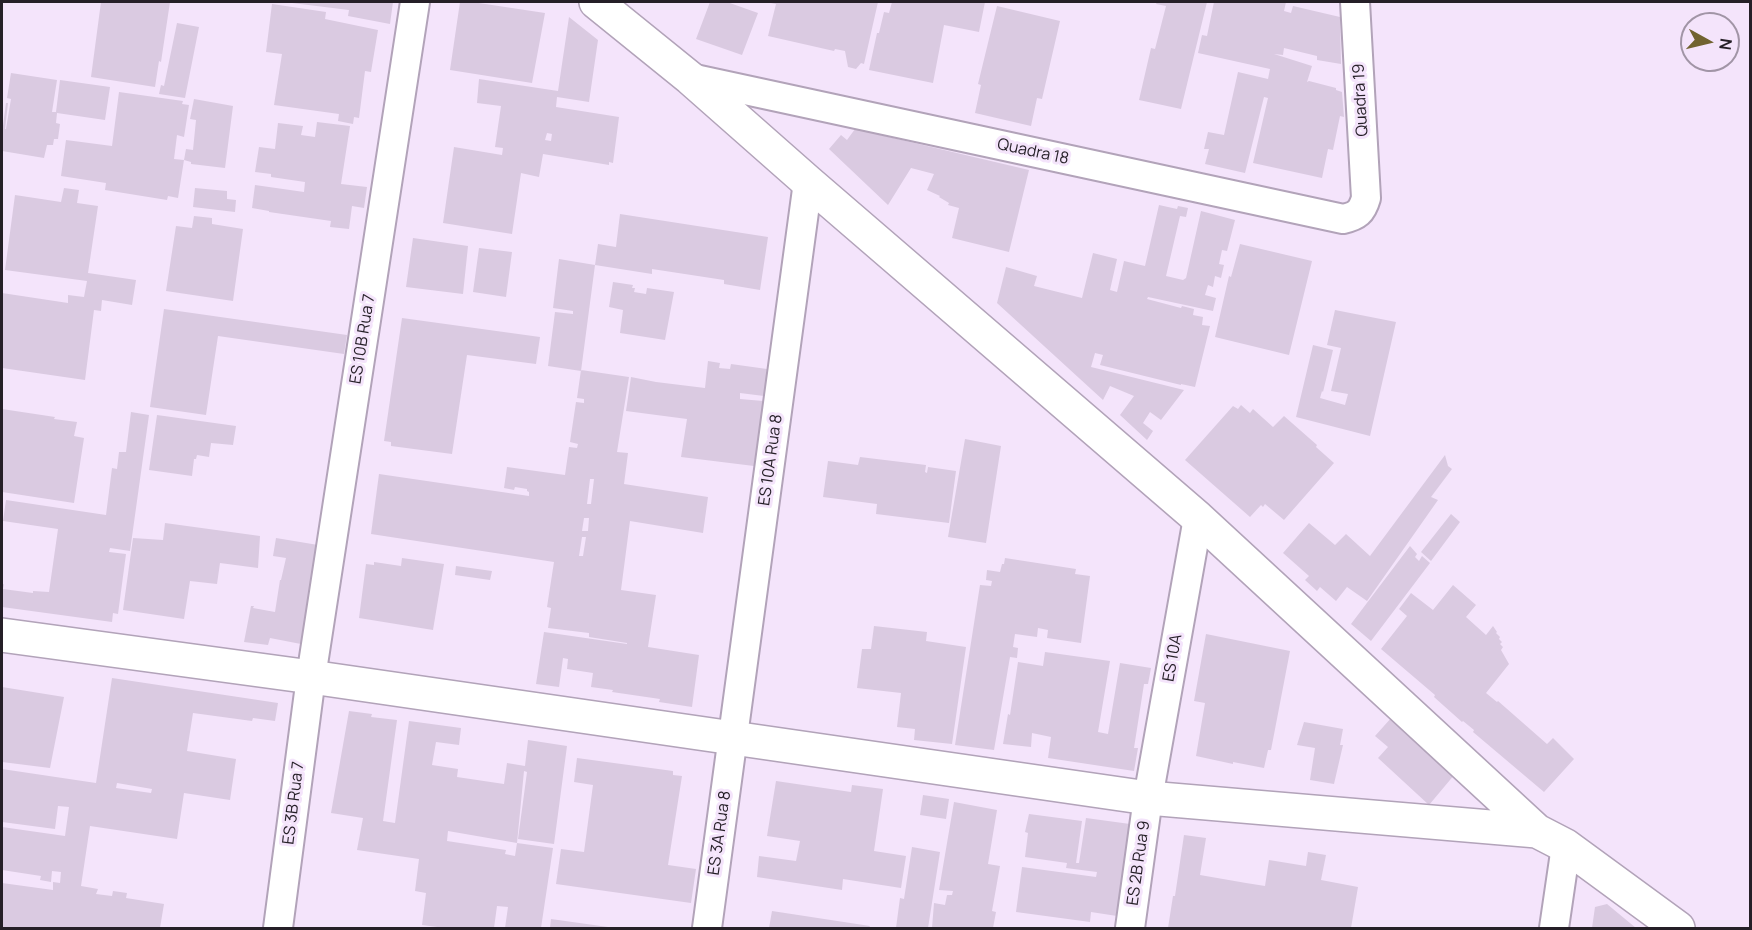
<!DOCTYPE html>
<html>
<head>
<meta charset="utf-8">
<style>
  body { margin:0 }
  #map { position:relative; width:1752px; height:930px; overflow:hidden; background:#f4e4fb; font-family:Manrope,sans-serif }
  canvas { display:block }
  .frame { position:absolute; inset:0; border:3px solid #251f27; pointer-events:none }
  .north { position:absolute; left:1680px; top:12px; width:60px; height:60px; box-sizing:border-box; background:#f4e4fb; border:2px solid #a195a6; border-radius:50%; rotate:98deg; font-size:16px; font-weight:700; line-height:24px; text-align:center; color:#251f27 }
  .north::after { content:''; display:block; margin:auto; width:21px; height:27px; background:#716330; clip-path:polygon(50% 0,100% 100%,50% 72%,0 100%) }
</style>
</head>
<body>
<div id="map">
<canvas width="1752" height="930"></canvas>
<div class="frame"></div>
<div class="north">N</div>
</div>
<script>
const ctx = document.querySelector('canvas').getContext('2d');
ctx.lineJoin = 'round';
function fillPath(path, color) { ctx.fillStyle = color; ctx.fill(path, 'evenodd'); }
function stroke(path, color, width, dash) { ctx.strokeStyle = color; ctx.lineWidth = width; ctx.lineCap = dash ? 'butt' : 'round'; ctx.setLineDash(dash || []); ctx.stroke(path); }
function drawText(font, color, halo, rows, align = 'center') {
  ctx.font = font + ' Manrope,sans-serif'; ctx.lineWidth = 6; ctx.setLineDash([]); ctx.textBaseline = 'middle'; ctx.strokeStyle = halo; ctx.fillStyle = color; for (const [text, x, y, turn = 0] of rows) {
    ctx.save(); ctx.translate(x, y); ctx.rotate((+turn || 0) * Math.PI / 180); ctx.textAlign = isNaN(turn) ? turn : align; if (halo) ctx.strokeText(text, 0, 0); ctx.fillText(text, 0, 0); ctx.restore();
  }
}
fillPath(new Path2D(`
  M101 2H170L161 62 159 61 155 87 91 77Z
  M292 2H393L390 24 348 16 349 10 292 3Z
  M460 2H472L545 13 532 83 450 70Z
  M710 2H727L758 13 742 55 696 39Z
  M765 2H878L864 64 861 63 856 69 848 67 845 51 835 49 834 51 768 36 776 4Z
  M892 2H985L979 32 944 25 933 83 869 70 877 33H879L884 12 889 13Z
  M1157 2H1207L1181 109 1139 100 1151 48 1155 49 1166 6 1156 4Z
  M1214 2H1286L1284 11 1291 13 1293 6 1340 17 1341 64 1317 60V56L1284 48 1283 55 1274 54 1312 66 1307 82 1309 81 1336 88V90L1342 92 1344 117 1340 116 1333 150 1328 149 1322 178 1253 163 1268 98 1264 97 1245 173 1205 164 1209 149H1204L1208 132 1224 135 1238 72 1268 79 1270 69 1198 53 1202 35 1207 36Z
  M272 4 326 12 325 19 378 30 371 72 365 71 359 118 354 117 353 124 338 121 339 114 274 105 282 54 266 52Z
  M997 6 1060 21 1042 99 1037 98 1031 126 975 113 981 85 978 84Z
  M569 17 598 40 589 102 557 97 556 107 619 117 613 163 609 162V165L543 154 539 177 521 173 512 234 443 223 454 147 502 155 503 148 495 147 501 106 477 103 479 79 558 91ZM547 133 552 134 551 141 545 140Z
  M177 23 199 27 185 98 159 94 161 85 164 86Z
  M11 73 57 80 52 112H56L60 80 110 87 105 120 57 113 56 123 60 124 58 139H54L53 145H47L44 158 2 151V133L6 103H8L5 129H6L11 99 7 98Z
  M119 92 183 101 182 104 189 105 184 137 177 135 174 159 184 160 178 198 168 196 167 200 105 190 106 183 61 176 66 140 112 146Z
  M194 99 233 106 225 168 191 164V162L184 160 186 149 193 150 196 120 190 119Z
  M317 122 350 126 341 184 367 187 364 208 352 206 349 229 330 227 331 221 269 212V211L252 208 255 185 304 192 305 182 271 177V174L255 172 259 147 275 149 278 123 303 126 301 135 315 137Z
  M855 129 1029 170 1009 252 952 238 959 208 948 205 949 203 939 197 940 196 927 190 934 174 911 168 888 205 829 149 841 135 847 140Z
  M64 188 79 190 77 203 98 206 88 273 136 280 132 305 102 300 101 311 94 310 85 380 2 368V293L68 303V295L84 297 87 281 5 270 15 195 61 202Z
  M195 188 227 191V199L236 200 235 212 193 207Z
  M1159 205 1177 209 1178 206 1188 208 1186 217 1180 216 1166 276 1183 280 1186 278 1201 211 1235 220 1227 251 1222 250 1219 264 1224 265 1221 278 1215 276 1213 287 1208 285 1205 295 1216 298 1213 311 1148 297 1147 299 1181 308 1182 306 1194 309 1193 315 1203 317 1202 325 1210 326 1195 387 1181 384V385L1100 365 1103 355 1095 353 1091 367 1184 390 1161 420 1150 412 1143 423 1153 431 1147 440 1120 415 1134 396 1110 386 1103 400 997 303 1006 267 1037 276 1034 286 1082 298 1093 253 1117 259 1110 290 1117 292 1124 261 1145 266Z
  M620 214 768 237 760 290 724 284V280L652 269V274L595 265 581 371 548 366 555 312 573 314V311L553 308 559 259 595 265 598 244 616 247Z
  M194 216 212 218V224L243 229 233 301 166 291 176 226 192 228Z
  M413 238 468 246 463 294 406 287Z
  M1240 244 1312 261 1289 355 1215 337 1229 276 1231 277Z
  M479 248 512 252 506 297 473 292Z
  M613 282 633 285 632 288H635L634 292 646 294 647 288 674 292 665 340 620 333 623 310 609 307Z
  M164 309 347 335 344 354 218 336 206 415 150 407Z
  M1335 310 1396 322 1370 436 1296 417 1313 345 1333 350 1323 392 1322 391 1320 398 1345 405 1348 394 1331 391 1341 348 1327 345Z
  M402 318 540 337 536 364 467 355 452 454 391 446V442L384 441Z
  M708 361 720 363 719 368 730 369 731 364 767 369 764 396 740 393V399L763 401 754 466 681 457 687 419 626 411 631 377 656 382 705 388Z
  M581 370 629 377 617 452 628 453 624 484 708 497 703 533 630 521 621 590 656 595 648 647 699 655 692 707 659 702 660 699 612 692 613 690 591 687 593 673 567 669 568 659 563 658 559 687 536 684 544 632 627 644V643L589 637V633L548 628 551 608 547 607 554 562 371 534 379 474 529 496V492L527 491V489L515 487 514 490 504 488 507 467 565 475 569 447 577 448 578 444 570 442 576 402 584 403V399L577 398ZM590 479H594L591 504H587ZM584 518H589L588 531H582ZM582 537H586L583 556H579Z
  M1241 405 1250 413 1253 409 1273 427 1284 416 1317 445 1316 447 1334 463 1284 520 1265 504 1263 507 1261 505 1250 517 1185 460 1233 406 1238 409Z
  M2 409 55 417 54 419 77 422 74 436 84 438 74 503 2 492Z
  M131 412 149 415 130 551 110 548 109 552 126 554 118 614 113 613 112 622 2 607V585L4 584 3 589 33 593V591L49 592 58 529 3 521 6 500 106 515 112 468 117 469 119 452H126Z
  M157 415 236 426 233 445 211 443 209 457 197 455 196 459H194L192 476 149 470Z
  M965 439 1001 446 986 543 948 537Z
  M1445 455 1448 466 1452 469 1431 497 1438 500 1367 601 1347 587 1336 601 1320 587 1317 591 1305 580 1309 576 1283 553 1309 523 1335 545 1346 534 1370 556Z
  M860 457 926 465 925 472 927 473 928 467 956 471 949 523 876 514 877 504 823 497 828 461 858 465Z
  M1451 514 1460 522 1431 561 1421 552Z
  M165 523 260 536 258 568 220 563 217 584 190 581 184 619 123 610 133 538 163 540Z
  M276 538 318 545 301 644 270 638 268 645 244 642 251 606H254L253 608 275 612 280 580H281L286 558 273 556Z
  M1410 546 1417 554 1415 557 1419 561 1422 556 1430 563 1371 641 1351 624Z
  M402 558 444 564 433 630 359 618 366 564 374 565V562L401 566Z
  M1005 558 1076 569 1075 574 1090 576 1081 643 1047 638 1048 630 1038 628 1037 637 1015 634 1013 647 1018 648 1017 658 1010 657 994 750 955 745 980 585 991 586 992 581 986 580 987 570 1000 572 1002 564H1004Z
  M456 566 492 571 490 580 455 575Z
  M1453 585 1476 605 1466 617 1486 635 1493 626 1497 632 1496 633 1500 637 1499 639 1502 642 1500 644 1503 647 1501 650 1509 664 1486 693 1497 702 1498 701 1547 744 1553 738 1574 759 1544 792 1473 732 1474 730 1463 721 1462 722 1434 697 1435 695 1381 649 1407 616 1399 609 1411 593 1433 610Z
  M874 626 927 632 926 641 966 647 952 744 914 740 915 729 897 727 901 693 857 688 862 649H871Z
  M1206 634 1290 651 1271 750H1268L1264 768 1233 762V764L1196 756 1205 703 1194 701Z
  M1045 652 1110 661 1098 732 1108 734 1120 663 1151 668 1148 684H1144L1134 748H1138L1134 771 1048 758 1051 737 1032 733 1031 747 1003 744 1008 714 1010 715 1018 662 1043 666Z
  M112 678 278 703 275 721 253 718 252 721 193 713 187 751 236 759 230 800 184 793 177 839 90 826 81 886 98 889 96 894 112 896 113 891 127 893 126 898 164 904 160 928H2V883L53 890V882L60 883 61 872 52 871 51 882 40 880 41 876 2 870V827L65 836 69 807 58 806 55 829 2 822V769L96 783ZM117 783 152 789 151 793 116 788Z
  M2 687 64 697 50 768 2 762Z
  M349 711 372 714 371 717 397 720 383 821 395 823 409 721 461 728 459 745 436 742 432 765 458 769 457 777 504 784 507 763 525 766 528 740 567 746 554 844 518 839 527 772 524 771 517 843 448 831 447 841 506 850 505 854 515 856 517 843 553 848 541 928H505L508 907 497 906 494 928H445L422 925 426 893 415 891 419 859 357 850 363 818 331 813Z
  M1392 717 1455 774 1429 805 1378 758 1388 747 1375 736Z
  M1304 722 1343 729 1340 745H1343L1334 784 1310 780 1315 748 1297 745Z
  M577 758 673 771V775L682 776 668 865 696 869 691 903 556 884 561 849 584 852 593 785 574 782Z
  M776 781 851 792 852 785 883 789 874 851 906 856 901 888 843 879 842 890 757 877 759 856 796 861 800 841 767 836Z
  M923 795 949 799 946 819 920 815Z
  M954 802 997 810 988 864 1000 866 992 911 996 912 993 928H932L934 903 945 905 947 895H952L953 891 939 890Z
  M1029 814 1082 821 1076 863H1079L1086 818 1130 824 1117 916 1091 912 1090 922 1016 912 1022 867 1096 877 1097 872 1066 868 1067 863 1025 857 1028 833 1025 832Z
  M1184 835 1206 838 1200 875 1246 883 1265 886 1269 860 1306 866 1308 852 1326 855 1321 880 1358 887 1351 928H1168L1173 896H1175Z
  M912 847 940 852 928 928H896L900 898 904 899Z
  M1607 904 1636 928H1592L1595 907Z
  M772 911 870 926 869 928H769Z
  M551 919 608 927V928H550Z`), '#dacae1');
const minor = new Path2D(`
  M690 78 1343 219C1357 216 1362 212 1366 198L1355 2
  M278 928 311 677 415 2
  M707 928 808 182
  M1130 928 1148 798 1198 518
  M1554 928 1566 846`);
const tertiary = new Path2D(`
  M596 2 690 78 808 182 1198 518 1537 831 1566 846 1678 928
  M2 635 311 677 1148 798 1537 831`);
stroke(minor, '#b2a3b9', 32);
stroke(tertiary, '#b2a3b9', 36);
stroke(minor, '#fff', 28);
stroke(tertiary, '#fff', 33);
drawText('16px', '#251f27', '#f4e4fb', [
  ["Quadra 19",1361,100,-93],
  ["Quadra 18",1033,152,12],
  ["ES 10B Rua 7",363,339,-81],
  ["ES 10A Rua 8",771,460,-82],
  ["ES 10A",1173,658,-80],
  ["ES 3B Rua 7",294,803,-83],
  ["ES 3A Rua 8",720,833,-82],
  ["ES 2B Rua 9",1139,863,-82]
]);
</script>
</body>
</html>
